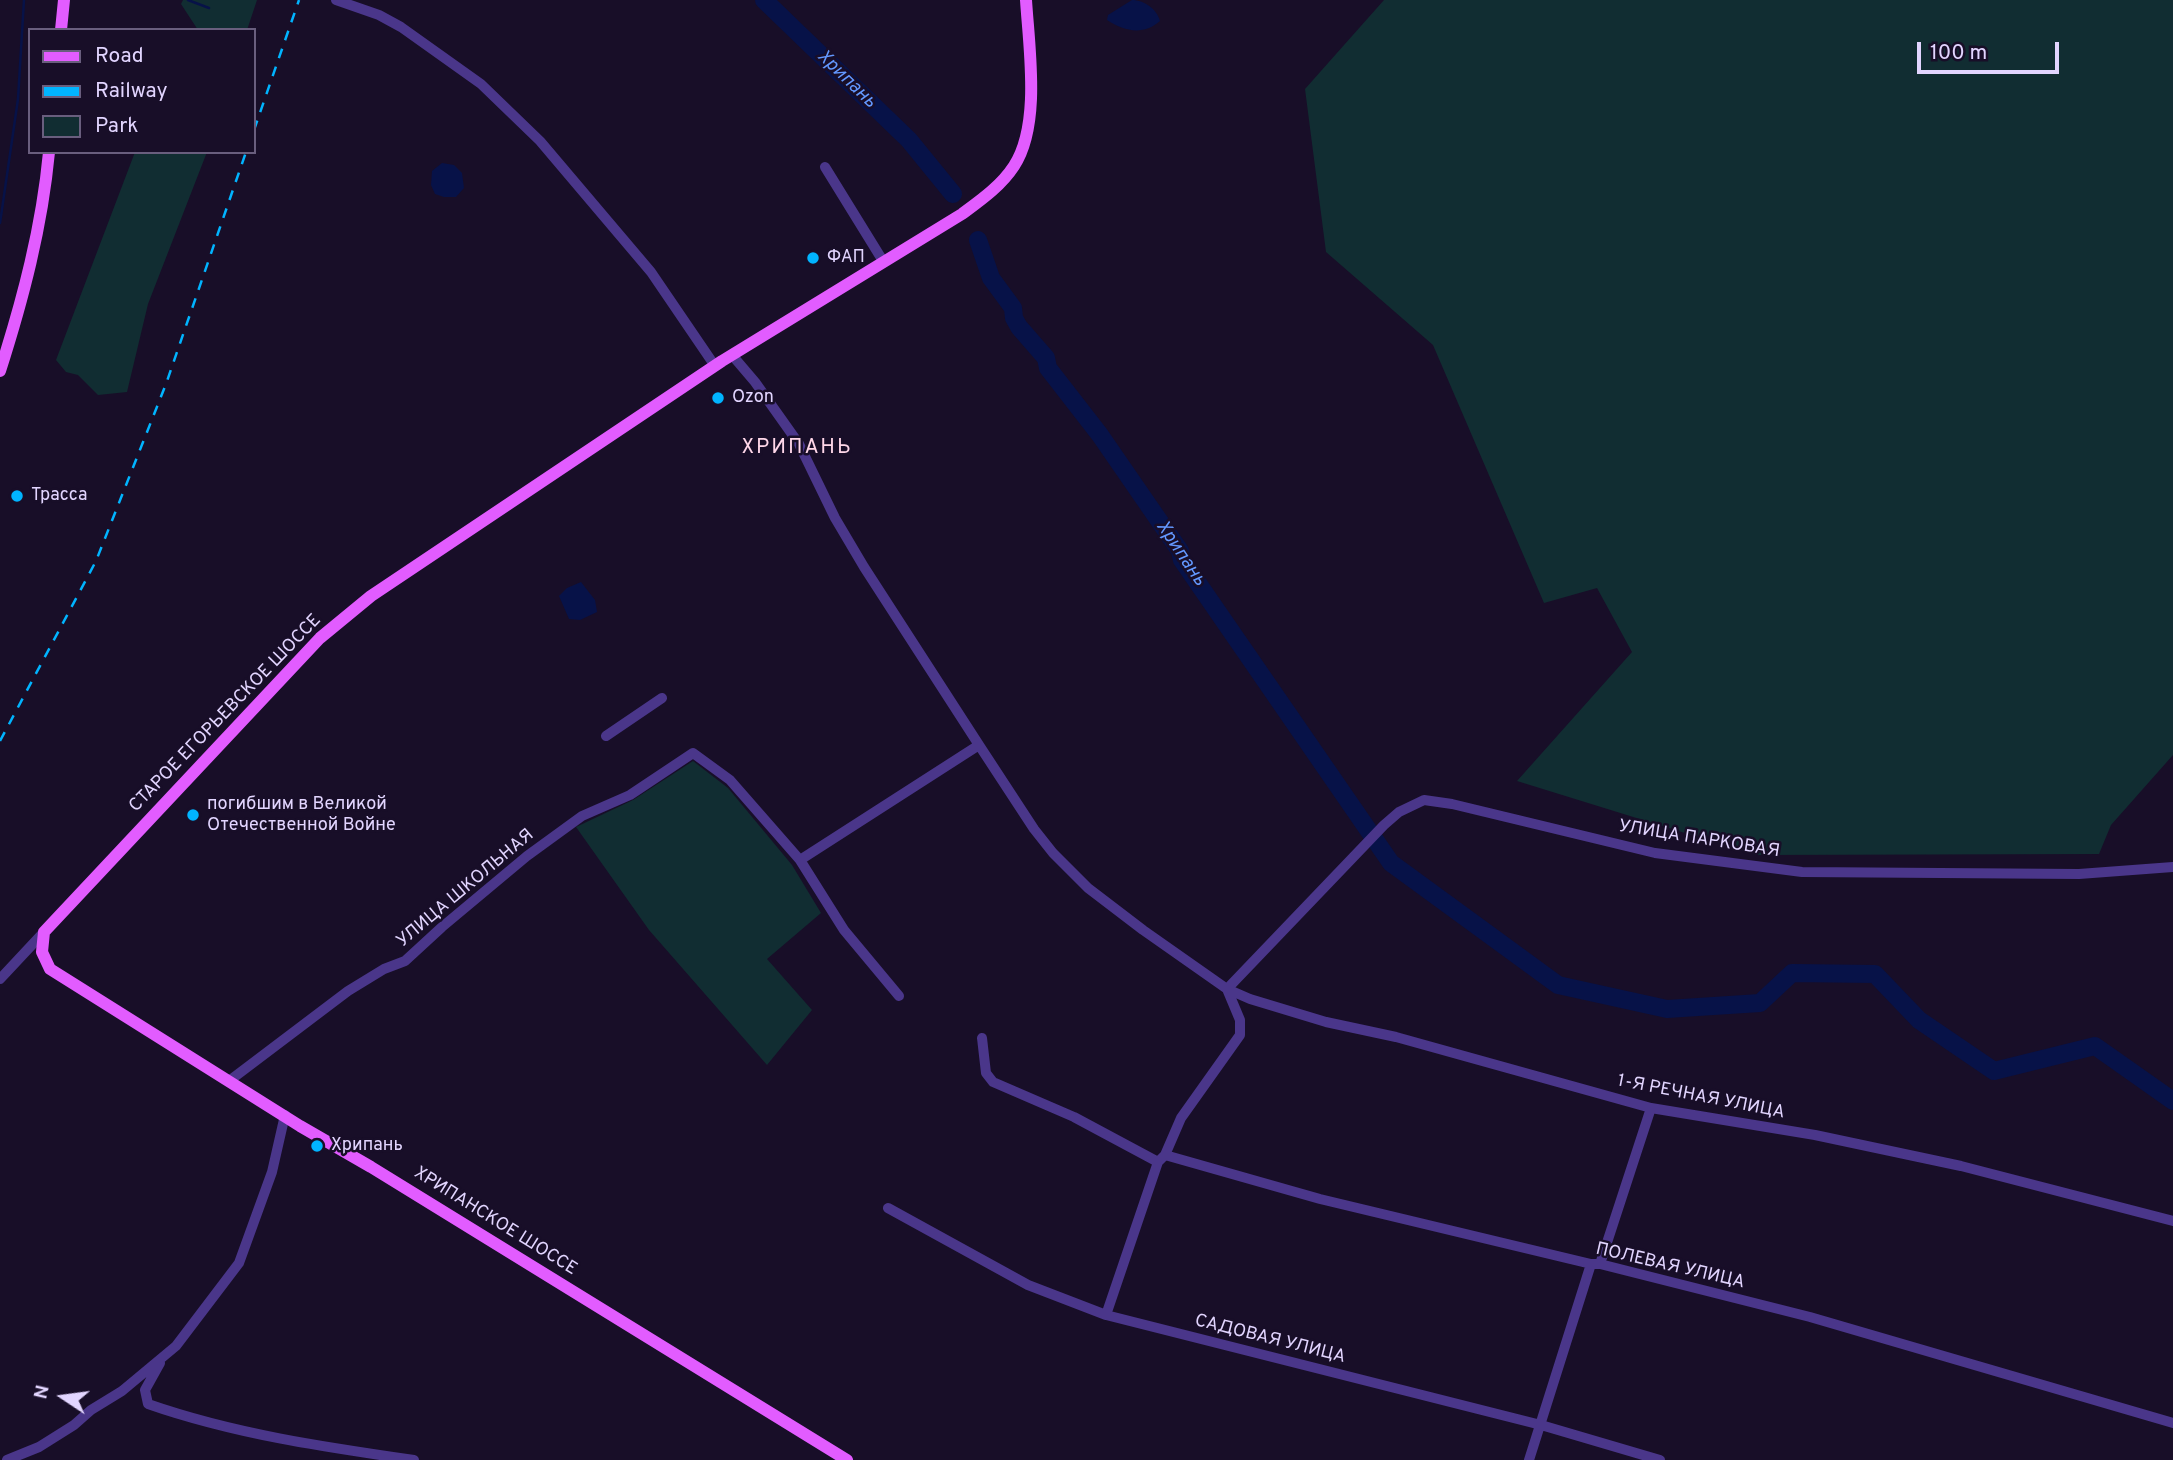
<!DOCTYPE html>
<html>
<head>
<meta charset="utf-8">
<style>
  body { margin:0 }
  #map { position:relative; width:2173px; height:1460px; overflow:hidden; background:#180e28; font-family:Overpass,sans-serif }
  canvas { display:block }
  .legend { position:absolute; left:28px; top:28px; width:228px; height:126px; box-sizing:border-box; background:#180e28; border:2px solid #695e7e; margin:0; padding:9px 12px; list-style:none; font-size:21px; color:#e2d5ff }
  .legend li { display:flex; align-items:center; gap:14px; height:35px }
  .legend b { width:35px; border:2px solid #695e7e }
  .north { position:absolute; left:28px; top:1362px; width:70px; height:70px; -webkit-text-stroke:5px #180e28; paint-order:stroke; rotate:283deg; font-size:19px; font-weight:700; line-height:28px; text-align:center; color:#e2d5ff }
  .north::after { content:''; display:block; margin:auto; width:24px; height:32px; background:#e2d5ff; clip-path:polygon(50% 0,100% 100%,50% 72%,0 100%) }
  .scale { position:absolute; left:1917px; top:42px; width:142px; height:32px; box-sizing:border-box; border:4px solid #e2d5ff; border-top:0; padding-left:9px; font-size:21px; line-height:24px; white-space:nowrap; color:#e2d5ff; -webkit-text-stroke:5px #180e28; paint-order:stroke }
</style>
</head>
<body>
<div id="map">
<canvas width="2173" height="1460"></canvas>
<ul class="legend">
<li><b style="height:9px;background:#e25cff"></b>Road</li>
<li><b style="height:9px;background:#01b4ff"></b>Railway</li>
<li><b style="height:19px;background:#112d32"></b>Park</li>
</ul>
<div class="north">N</div>
<div class="scale">100 m</div>
</div>
<script>
const ctx = document.querySelector('canvas').getContext('2d');
ctx.lineJoin = 'round';
function fillPath(path, color) { ctx.fillStyle = color; ctx.fill(path, 'evenodd'); }
function stroke(path, color, width, dash) { ctx.strokeStyle = color; ctx.lineWidth = width; ctx.lineCap = dash ? 'butt' : 'round'; ctx.setLineDash(dash || []); ctx.stroke(path); }
function drawText(font, color, halo, rows, align = 'center') {
  ctx.font = font + ' Overpass,sans-serif'; ctx.lineWidth = 5; ctx.setLineDash([]); ctx.textBaseline = 'middle'; ctx.strokeStyle = halo; ctx.fillStyle = color; for (const [text, x, y, turn = 0] of rows) {
    ctx.save(); ctx.translate(x, y); ctx.rotate((+turn || 0) * Math.PI / 180); ctx.textAlign = isNaN(turn) ? turn : align; if (halo) ctx.strokeText(text, 0, 0); ctx.fillText(text, 0, 0); ctx.restore();
  }
}
fillPath(new Path2D(`
  M183 0H257L247 30H198L181 4Z
  M1384 0H2173V755L2111 825 2099 854 1756 855 1517 781 1632 652 1597 588 1544 603 1433 345 1326 252 1305 89Z
  M135 152H207L148 304 127 392 98 395 78 375 66 372 56 360Z
  M693 761 728 788 792 865 821 913 767 959 812 1010 767 1065 649 930 576 827 633 800Z`), '#112d32');
fillPath(new Path2D(`
  M1132 0C1144 0 1157 9 1160 21 1143 36 1124 31 1107 20L1108 15Z
  M442 163 454 165 462 173 464 188 456 197H444L435 194 431 185 432 171Z
  M581 582 595 600 597 612 580 620 569 619 559 596 567 588Z`), '#071248');
stroke(new Path2D(`
  M188 0 209 8
  M0 223 18 99 24 0`), '#071248', 2.5);
stroke(new Path2D(`
  M764 0 909 140 953 194
  M978 240 991 278 1013 308 1014 318 1019 327 1046 358 1048 368 1100 435 1180 551 1182 560 1391 863 1558 985 1667 1009 1760 1003 1792 973 1875 974 1919 1020 1994 1071 2095 1046 2173 1101`), '#071248', 18);
stroke(new Path2D(`
  M336 0 379 15 401 27 481 84 540 141 651 272 715 366
  M825 167 883 261
  M732 355 755 382 799 444 835 518 864 567 979 745 1034 829 1053 853 1088 888 1143 930 1227 989 1250 999 1326 1022 1396 1037 1651 1108 1815 1135 1961 1166 2173 1221
  M606 736 662 698
  M800 860 979 745
  M0 979 44 932
  M1227 989 1384 825 1399 812 1424 800 1452 804 1655 853 1802 872 2079 874 2173 867
  M982 1038 986 1073 993 1082 1074 1117 1158 1162
  M229 1081 348 991 384 969 405 961 442 927 527 856 582 816 630 795 693 753 730 780 800 860 844 930 899 996
  M1165 1155 1181 1118 1240 1035V1020L1227 989
  M888 1208 1028 1285 1106 1315 1541 1425 1660 1460
  M1600 1264 1651 1108
  M1106 1315 1158 1162 1165 1155 1320 1199 1591 1264H1600L1810 1317 2173 1423
  M160 1363 145 1390 148 1404C234 1434 324 1447 414 1460
  M7 1460 39 1447 74 1425 91 1410 122 1391 176 1346 239 1263 272 1172 285 1115
  M1529 1460 1591 1264`), '#4a368a', 10);
stroke(new Path2D(`
  M61 30 64 0
  M0 371C23 299 42 227 49 152
  M847 1460 371 1167 300 1126 50 969 42 952 44 932 320 638 371 596 722 361 962 214C981 200 1001 186 1014 166 1041 125 1029 48 1026 0`), '#e25cff', 12);
stroke(new Path2D(`
  M254 130 299 0
  M0 741 96 561 166 384 246 152`), '#01b4ff', 2.5, [10, 9]);
for (const [x, y, r, color] of [
  [813,258,7,"#01b4ff"],
  [718,398,7,"#01b4ff"],
  [17,496,7,"#01b4ff"],
  [193,815,7,"#01b4ff"],
  [317,1146,7,"#01b4ff"]
]) { const dot = new Path2D(); dot.arc(x, y, r, 0, 2 * Math.PI); ctx.fillStyle = color; ctx.fill(dot); stroke(dot, '#180e28', 2.5); }
drawText('18px', '#e2d5ff', '#180e28', [
  ["ФАП",827,258],
  ["Ozon",732,398],
  ["Трасса",31,496],
  ["погибшим в Великой",207,805],
  ["Отечественной Войне",207,826],
  ["Хрипань",331,1146]
], 'left');
drawText('18px', '#e2d5ff', '#180e28', [
  ["СТАРОЕ ЕГОРЬЕВСКОЕ ШОССЕ",226,714,-46],
  ["УЛИЦА ПАРКОВАЯ",1699,840,9],
  ["УЛИЦА ШКОЛЬНАЯ",466,889,-40],
  ["1-Я РЕЧНАЯ УЛИЦА",1701,1098,11],
  ["ХРИПАНСКОЕ ШОССЕ",495,1222,32],
  ["ПОЛЕВАЯ УЛИЦА",1670,1267,13],
  ["САДОВАЯ УЛИЦА",1270,1340,14]
]);
drawText('italic 19px', '#6398ff', '#180e28', [
  ["Хрипань",846,80,44],
  ["Хрипань",1180,554,56]
]);
ctx.letterSpacing = '2px';
drawText('21px', '#ffd7e9', '#180e28', [
  ["ХРИПАНЬ",797,449]
]);
ctx.letterSpacing = '0px';
</script>
</body>
</html>
